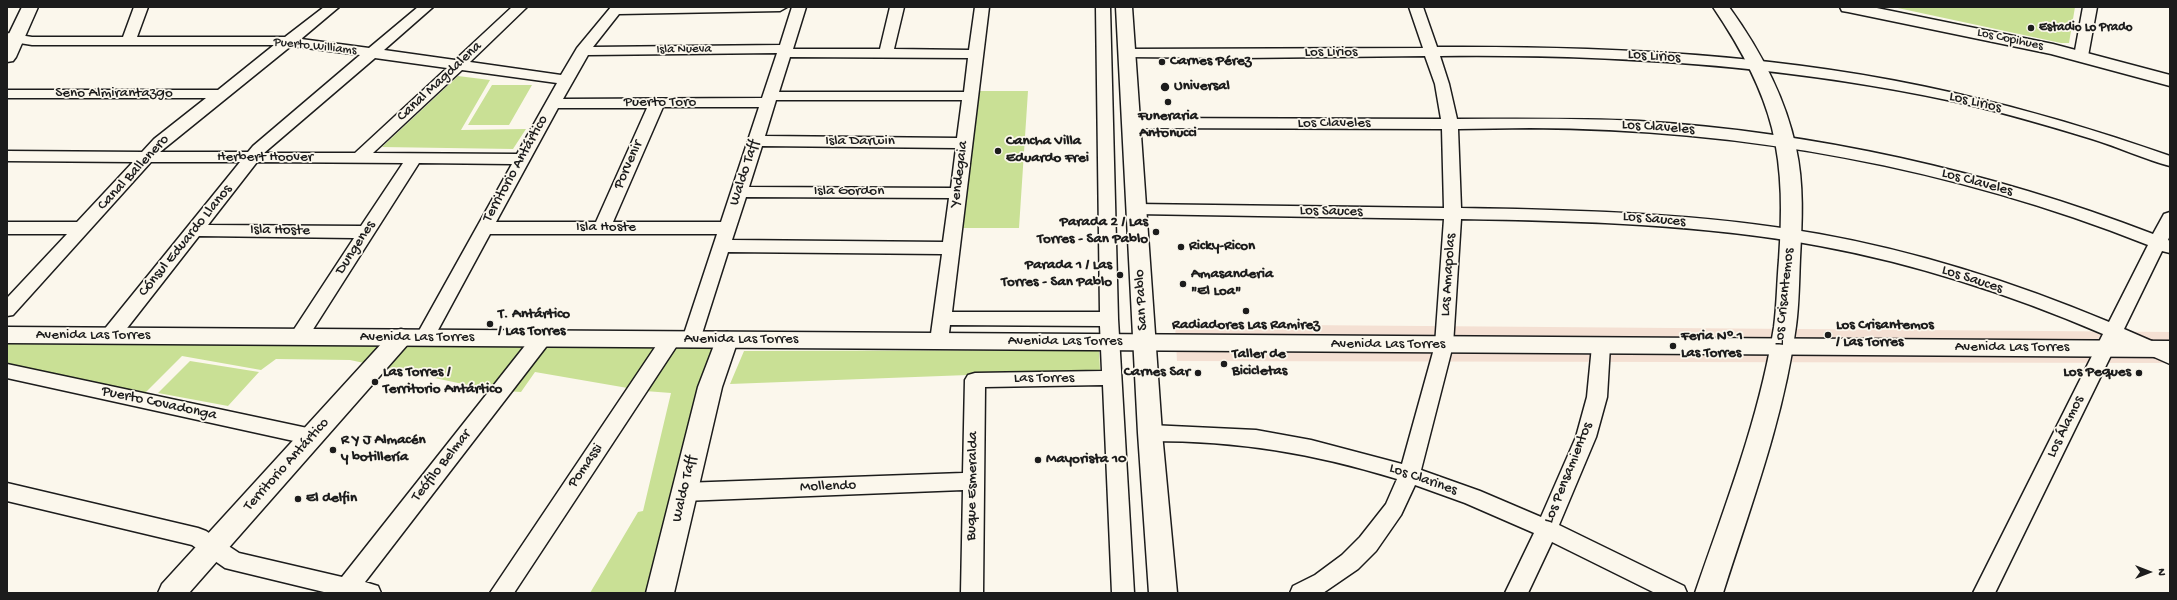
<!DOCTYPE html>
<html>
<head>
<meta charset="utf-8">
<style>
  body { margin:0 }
  #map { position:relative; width:2177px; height:600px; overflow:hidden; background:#fbf7ec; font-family:"Gochi Hand",sans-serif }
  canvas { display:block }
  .frame { position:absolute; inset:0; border:8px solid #1c1c1c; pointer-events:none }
  .north { position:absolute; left:2129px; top:552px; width:40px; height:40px; -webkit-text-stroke:3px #fbf7ec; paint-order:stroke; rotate:90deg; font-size:11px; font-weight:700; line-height:16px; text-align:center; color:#1c1c1c }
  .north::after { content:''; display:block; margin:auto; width:14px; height:18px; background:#1c1c1c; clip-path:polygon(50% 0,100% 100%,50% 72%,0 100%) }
</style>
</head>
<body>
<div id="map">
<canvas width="2177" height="600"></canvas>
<div class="frame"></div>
<div class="north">N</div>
</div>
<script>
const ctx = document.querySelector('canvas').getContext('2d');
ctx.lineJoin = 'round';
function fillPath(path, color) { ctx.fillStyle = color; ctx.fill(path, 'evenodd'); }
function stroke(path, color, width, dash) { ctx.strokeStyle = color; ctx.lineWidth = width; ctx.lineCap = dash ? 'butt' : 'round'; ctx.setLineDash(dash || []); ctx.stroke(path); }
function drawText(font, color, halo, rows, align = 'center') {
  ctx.font = font + ' "Gochi Hand",sans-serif'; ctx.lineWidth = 3.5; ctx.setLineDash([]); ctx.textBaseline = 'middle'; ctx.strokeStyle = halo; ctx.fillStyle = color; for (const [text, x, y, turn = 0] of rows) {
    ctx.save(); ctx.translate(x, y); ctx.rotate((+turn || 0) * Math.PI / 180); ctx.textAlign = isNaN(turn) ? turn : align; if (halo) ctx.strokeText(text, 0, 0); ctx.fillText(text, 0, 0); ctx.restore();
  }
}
fillPath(new Path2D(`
  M1175 324 2170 332V363L1177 361Z`), '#f4e0d3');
fillPath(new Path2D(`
  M1893 7H2075L2069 43H2061Z
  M458 76 490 80 461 130 526 129 513 149 382 147Z
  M492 85H532L509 125H468Z
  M976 91H1028L1019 228H960Z
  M7 344 715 347 654 593H590L638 512 643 511 671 393 645 391 535 372 521 392 491 390 350 360 276 359 261 370 182 356 144 394 7 363Z
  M1099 350 1100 370 730 384 744 351Z
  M190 361 259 372 228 406 158 393Z`), '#c9e095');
const minor = new Path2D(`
  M134 7H148L137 37H285L324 7H339L301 39 369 48 418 7H433L384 50 455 60 512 7H527L470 62 561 75 577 48 611 7H787L780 11 619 14 593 47 780 45 792 7H806L793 49H880L890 7H904L894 49 969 50 975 7H989L952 312H1100L1096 7H1110L1118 319 1134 593H1112L1103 385 985 387 983 593H961L963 490 683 501 676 498 673 492 676 486 683 483 963 473 965 380 968 375 975 373 1102 371 1100 326 950 325 948 341 946 346 939 348 932 346 930 341 942 254 728 252 700 340 698 345 691 347 684 345 682 340 717 234H490L431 343 424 345 417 343 415 338 512 164 419 163 305 342 298 344 291 342 289 337 354 238 199 236 117 341 110 343 103 341 101 336 103 331 240 162H151L13 315 7 316V298L67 234H7V222H77L133 162 7 161V151L142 152 154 139 206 98H7V90H218L274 45H32L7 41V33L32 37H123ZM291 46 360 55 253 146 248 152H160ZM777 53 762 98 563 99 588 55ZM790 57 968 58 964 92H779ZM375 58 447 68 355 153H264ZM462 70 557 83 517 154 373 153ZM776 100H962L957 138 765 136ZM663 107H759L721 222H613ZM558 108H647L596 222H496ZM762 146 956 148 951 188 749 187ZM257 162 403 163 361 226 208 225ZM746 197 949 198 943 242 732 240Z
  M1409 7H1423L1437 47C1610 46 1785 54 1954 93 2028 110 2099 131 2170 156V166C2144 159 2118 147 2092 139 2046 125 1999 111 1952 101 1783 65 1612 54 1440 56L1449 84 1457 119C1517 119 1578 118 1639 121 1814 132 1990 171 2153 234L2164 214 2170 212V235L2168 240 2170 241V253L2162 251 2124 329 2170 349V364L2118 341 1995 593H1973L2103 334C2012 295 1917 264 1820 246 1702 224 1581 221 1461 219L1453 345 1421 470 1480 491 1541 517 1576 437 1587 397 1592 346 1594 341 1601 339 1608 341 1610 346 1607 397 1596 437 1559 525 1684 586 1687 593H1655L1552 542 1528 593H1505L1534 533 1465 503 1415 485 1401 515 1376 551 1358 569 1323 593H1290L1293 586 1315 575 1342 555 1360 537 1386 504 1397 479C1312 453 1239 441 1150 441L1143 439 1140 433 1143 427 1150 425 1256 430 1311 440 1402 464 1435 345 1444 219 1136 214 1130 213 1128 209 1130 205 1136 204 1444 208 1442 129 1131 128 1126 126 1123 123 1126 120 1131 118 1441 119 1435 84 1425 56 1240 58 1127 57 1120 53 1127 49 1423 48ZM1530 128C1742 129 1951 167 2148 245L2109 322C2016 283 1919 252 1819 234 1701 213 1580 210 1461 208L1458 129Z
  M2083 7H2097L2088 56 2086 59H2076L2074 56Z
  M542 331 549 333 551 338 549 343 365 582 378 586 381 593H328L233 570 225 568 192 545 7 501V483L198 528 206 531 239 553 342 577 535 333Z
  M671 332 678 334 680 339 678 344 514 593H490L664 334Z
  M7 364 312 429 319 431 322 437 319 443 312 445 7 378Z`);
const tertiary = new Path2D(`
  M22 7H38L16 57 13 61 7 62V38Z
  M1713 7H1729C1760 50 1785 96 1796 148 1804 184 1802 222 1800 258 1799 281 1799 304 1796 326 1784 418 1751 505 1723 593H1695C1725 506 1759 419 1774 327 1777 305 1777 282 1779 260 1782 215 1783 172 1772 128 1761 84 1738 44 1713 7Z
  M1840 7H1872L2053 44 2170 75V86L2051 54 1848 12 1842 11Z
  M401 329 409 331 412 337 409 343 189 593H158L162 584 393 331Z
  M727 332 735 334 738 340 722 387 674 593H646L698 387 716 340 719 334Z`);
const secondary = new Path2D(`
  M7 327 2170 341V357L7 343Z`);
const primary = new Path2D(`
  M1116 7H1132L1162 433 1177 593H1149L1138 433Z`);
stroke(minor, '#1c1c1c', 3);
stroke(tertiary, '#1c1c1c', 3);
stroke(secondary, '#1c1c1c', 3);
stroke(primary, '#1c1c1c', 3);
fillPath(minor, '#fbf7ec');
fillPath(tertiary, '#fbf7ec');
fillPath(secondary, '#fbf7ec');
fillPath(primary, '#fbf7ec');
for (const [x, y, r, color] of [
  [2031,28,4,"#1c1c1c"],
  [1162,62,4,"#1c1c1c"],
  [1165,87,5,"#1c1c1c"],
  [1168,102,4,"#1c1c1c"],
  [998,151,4,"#1c1c1c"],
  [1156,232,4,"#1c1c1c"],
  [1181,247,4,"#1c1c1c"],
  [1120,275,4,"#1c1c1c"],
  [1183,284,4,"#1c1c1c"],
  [1246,311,4,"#1c1c1c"],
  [490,324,4,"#1c1c1c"],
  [1828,335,4,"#1c1c1c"],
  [1673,346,4,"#1c1c1c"],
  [1224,364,4,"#1c1c1c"],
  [1198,373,4,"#1c1c1c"],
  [2139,373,4,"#1c1c1c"],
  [375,382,4,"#1c1c1c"],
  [333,450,4,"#1c1c1c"],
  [1038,460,4,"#1c1c1c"],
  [298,499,4,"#1c1c1c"]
]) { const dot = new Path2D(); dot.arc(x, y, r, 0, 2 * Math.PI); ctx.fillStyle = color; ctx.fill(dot); stroke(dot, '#fbf7ec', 1.5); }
drawText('bold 13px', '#1c1c1c', '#fbf7ec', [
  ["Estadio Lo Prado",2039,28]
], 'left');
drawText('13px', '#1c1c1c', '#fbf7ec', [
  ["Los Copihues",2010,40,12],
  ["Puerto Williams",315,47,6],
  ["Isla Nueva",684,50,-1]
]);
drawText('15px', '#1c1c1c', '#fbf7ec', [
  ["Los Lirios",1331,53],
  ["Los Lirios",1654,57,4],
  ["Canal Magdalena",440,82,-43],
  ["Seno Almirantazgo",114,94],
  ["Puerto Toro",660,103],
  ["Los Lirios",1975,103,13],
  ["Los Claveles",1334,124],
  ["Los Claveles",1658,128,4],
  ["Isla Darwin",860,142],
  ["Herbert Hoover",265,158],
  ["Porvenir",629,165,-66],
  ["Territorio Antártico",516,169,-61],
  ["Canal Ballenero",134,173,-47],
  ["Waldo Taff",745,173,-72],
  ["Yendegaia",960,174,-83],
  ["Los Claveles",1977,183,15],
  ["Isla Gordon",849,192],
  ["Los Sauces",1331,212,1],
  ["Los Sauces",1654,220,5],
  ["Isla Hoste",606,228],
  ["Isla Hoste",280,231,1],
  ["Cónsul Eduardo Llanos",186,241,-51],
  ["Dungenes",356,248,-57],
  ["Las Amapolas",1449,275,-86],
  ["Los Sauces",1972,280,18],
  ["Los Crisantemos",1785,297,-84],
  ["San Pablo",1142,300,-93],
  ["Avenida Las Torres",93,336],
  ["Avenida Las Torres",417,338],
  ["Avenida Las Torres",741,340],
  ["Avenida Las Torres",1065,342],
  ["Avenida Las Torres",1388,345],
  ["Avenida Las Torres",2012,348],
  ["Las Torres",1044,379],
  ["Puerto Covadonga",159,404,12],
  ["Los Álamos",2066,427,-64],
  ["Territorio Antártico",287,465,-48],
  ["Teófilo Belmar",442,466,-52],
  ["Pomassi",586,466,-56],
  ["Los Pensamientos",1569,473,-68],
  ["Los Clarines",1423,480,19],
  ["Buque Esmeralda",973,486,-89],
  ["Mollendo",828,487,-2],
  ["Waldo Taff",685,489,-77]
]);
drawText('bold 15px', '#1c1c1c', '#fbf7ec', [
  ["Carnes Pérez",1170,62],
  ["Universal",1174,87],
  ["Funeraria",1168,117,"center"],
  ["Antonucci",1168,134,"center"],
  ["Cancha Villa",1006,142],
  ["Eduardo Frei",1006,159],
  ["Parada 2 / Las",1148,223,"right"],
  ["Torres - San Pablo",1148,240,"right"],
  ["Ricky-Ricon",1189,247],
  ["Parada 1 / Las",1112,266,"right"],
  ["Torres - San Pablo",1112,283,"right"],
  ["Amasanderia",1191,275],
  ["\"El Loa\"",1191,292],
  ["T. Antártico",498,315],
  ["/ Las Torres",498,332],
  ["Radiadores Las Ramirez",1246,326,"center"],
  ["Los Crisantemos",1836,326],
  ["/ Las Torres",1836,343],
  ["Feria Nº 1",1681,337],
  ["Las Torres",1681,354],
  ["Taller de",1232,355],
  ["Bicicletas",1232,372],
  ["Las Torres /",383,373],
  ["Territorio Antártico",383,390],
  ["Carnes Sar",1190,373,"right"],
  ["Los Peques",2131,373,"right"],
  ["R Y J Almacén",341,441],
  ["y botillería",341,458],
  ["Mayorista 10",1046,460],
  ["El delfin",306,499]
], 'left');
</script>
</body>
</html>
